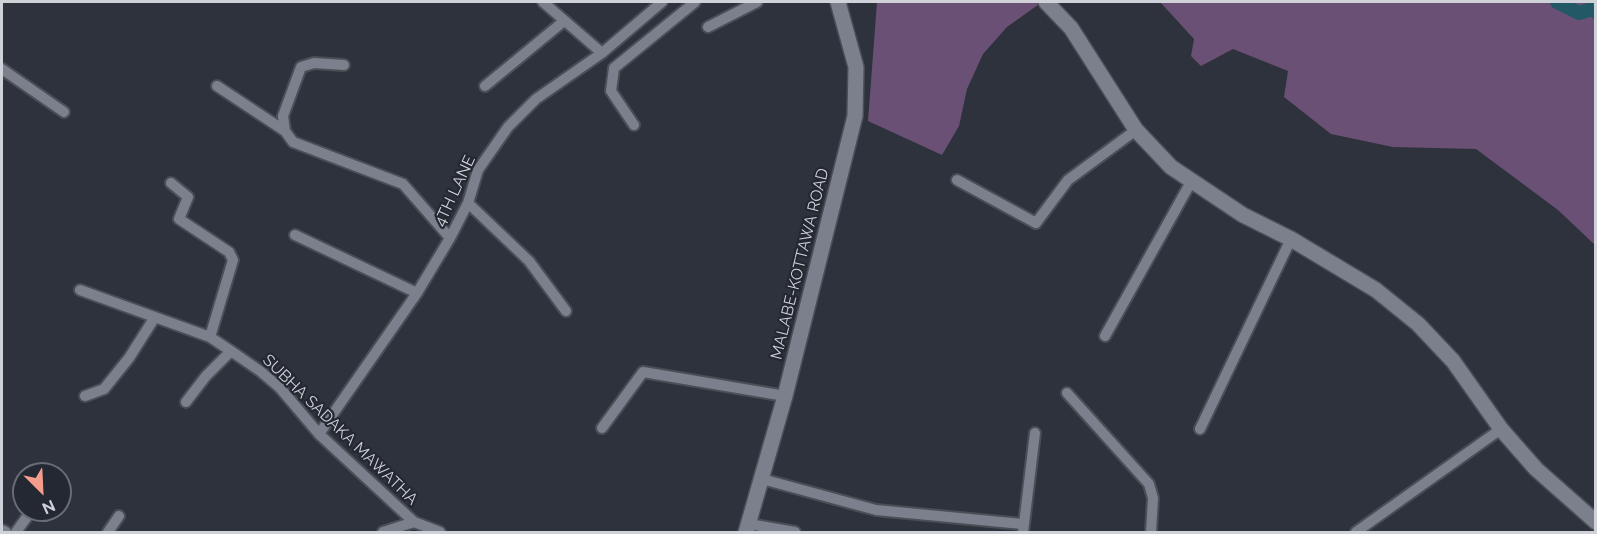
<!DOCTYPE html>
<html>
<head>
<meta charset="utf-8">
<style>
  body { margin:0 }
  #map { position:relative; width:1597px; height:534px; overflow:hidden; background:#2e323c; font-family:Raleway,sans-serif }
  canvas { display:block }
  .frame { position:absolute; inset:0; border:3px solid #cfd2d9; pointer-events:none }
  .north { position:absolute; left:12px; top:462px; width:60px; height:60px; box-sizing:border-box; background:#242832; border:2px solid #686c75; border-radius:50%; rotate:156deg; font-size:16px; font-weight:700; line-height:24px; text-align:center; color:#cfd2d9 }
  .north::after { content:''; display:block; margin:auto; width:21px; height:27px; background:#f49d8c; clip-path:polygon(50% 0,100% 100%,50% 72%,0 100%) }
</style>
</head>
<body>
<div id="map">
<canvas width="1597" height="534"></canvas>
<div class="frame"></div>
<div class="north">N</div>
</div>
<script>
const ctx = document.querySelector('canvas').getContext('2d');
ctx.lineJoin = 'round';
function fillPath(path, color) { ctx.fillStyle = color; ctx.fill(path, 'evenodd'); }
function stroke(path, color, width, dash) { ctx.strokeStyle = color; ctx.lineWidth = width; ctx.lineCap = dash ? 'butt' : 'round'; ctx.setLineDash(dash || []); ctx.stroke(path); }
function drawText(font, color, halo, rows, align = 'center') {
  ctx.font = font + ' Raleway,sans-serif'; ctx.lineWidth = 4.5; ctx.setLineDash([]); ctx.textBaseline = 'middle'; ctx.strokeStyle = halo; ctx.fillStyle = color; for (const [text, x, y, turn = 0] of rows) {
    ctx.save(); ctx.translate(x, y); ctx.rotate((+turn || 0) * Math.PI / 180); ctx.textAlign = isNaN(turn) ? turn : align; if (halo) ctx.strokeText(text, 0, 0); ctx.fillText(text, 0, 0); ctx.restore();
  }
}
fillPath(new Path2D(`
  M877 2H1042L1007 27 983 54 967 89 959 126 942 155 868 121Z
  M1139 2H1595V245L1558 210 1476 149 1393 147 1331 134 1284 97 1288 71 1233 49 1201 66 1191 56 1194 39 1161 3Z`), '#6b5075');
stroke(new Path2D(`
  M1557 2 1579 13 1592 9 1596 12`), '#235967', 14);
const street = new Path2D(`
  M543 2 602 53
  M708 27 757 2
  M344 65 314 63 301 67 283 116 285 131 293 142 403 184 450 238
  M2 69 64 112
  M217 86 285 131
  M485 86 564 21
  M634 125 611 91 614 68 695 2
  M957 180 1036 223 1068 180 1136 130
  M171 183 188 197 179 219 229 252 233 260 210 337
  M468 203 529 261 566 311
  M295 235 417 293
  M80 290 210 337 231 351 260 371 280 388 319 434 414 522 440 532
  M1105 336 1191 182
  M1067 393 1149 484 1153 498 1151 532
  M85 396 104 389 129 358 155 317
  M186 402 206 376 231 351
  M602 428 643 372 785 396
  M1200 429 1291 239
  M319 434 417 293 450 238 468 203 478 170 508 127 536 99 602 53 662 2
  M762 479 876 510 1022 524
  M749 524 795 532
  M2 530 6 532
  M16 532 32 510
  M108 532 119 516
  M383 532 414 522
  M1023 532 1035 433
  M1356 532 1501 429`);
const secondary = new Path2D(`
  M1046 2 1071 28 1136 130 1171 167 1243 215 1291 239 1376 290 1418 324 1453 361 1501 429 1536 469 1596 522
  M746 532 785 396 855 116 856 67 838 2`);
stroke(street, '#4a4e56', 14);
stroke(secondary, '#4a4e56', 18);
stroke(street, '#7b808c', 10);
stroke(secondary, '#7b808c', 15);
drawText('16px', '#cfd2d9', '#242832', [
  ["4TH LANE",455,191,-65],
  ["MALABE-KOTTAWA ROAD",800,264,-76],
  ["SUBHA SADAKA MAWATHA",340,430,44]
]);
</script>
</body>
</html>
